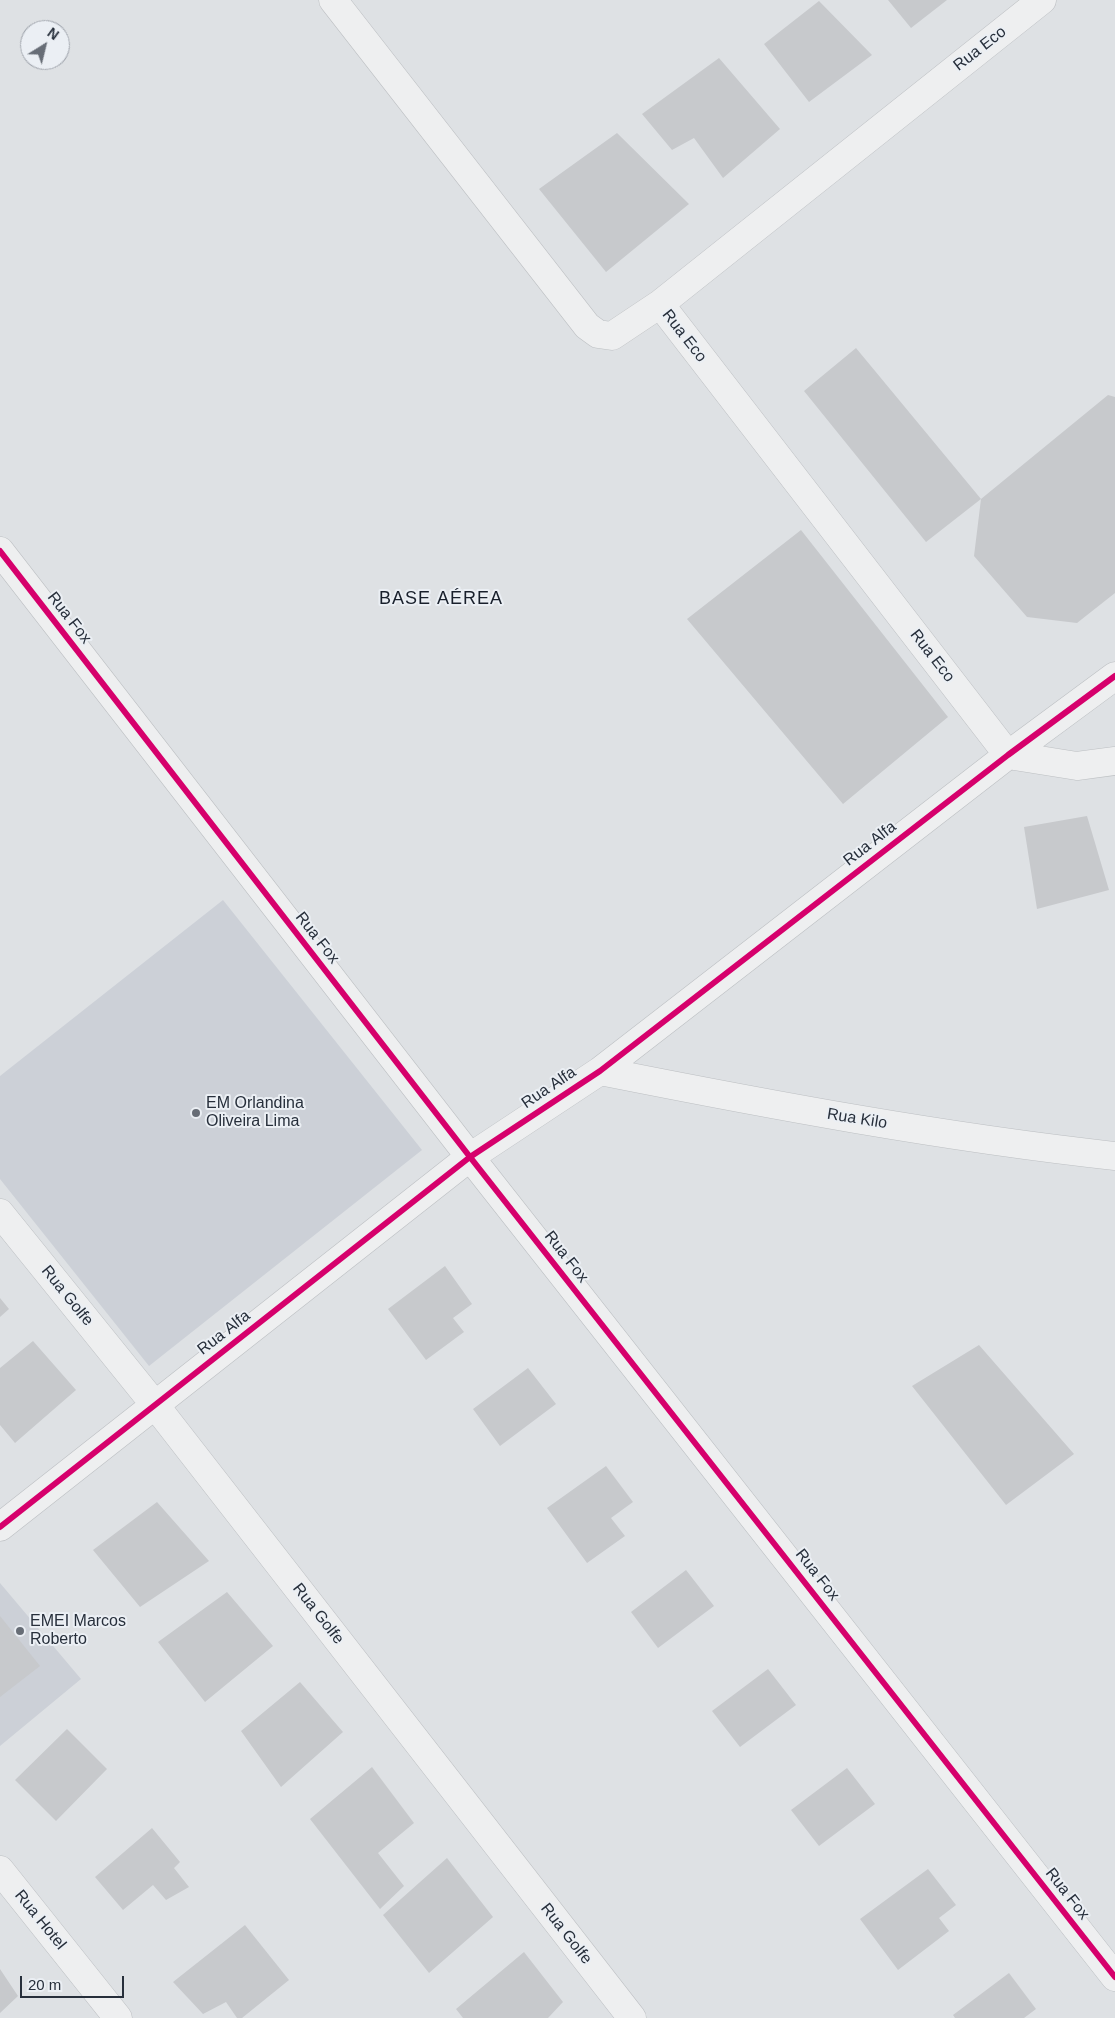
<!DOCTYPE html>
<html>
<head>
<meta charset="utf-8">
<style>
  body { margin:0 }
  #map { position:relative; width:1115px; height:2018px; overflow:hidden; background:#dee1e4; font-family:Helvetica,sans-serif }
  canvas { display:block }
  .north { position:absolute; left:20px; top:20px; width:50px; height:50px; box-sizing:border-box; background:#ebeff4; border:1px solid #9da2aa; border-radius:50%; rotate:36deg; font-size:14px; font-weight:700; line-height:20px; text-align:center; color:#272f3b }
  .north::after { content:''; display:block; margin:auto; width:18px; height:22px; background:#676d76; clip-path:polygon(50% 0,100% 100%,50% 72%,0 100%) }
  .scale { position:absolute; left:20px; top:1976px; width:104px; height:22px; box-sizing:border-box; border:2px solid #272f3b; border-top:0; padding-left:6px; font-size:15px; line-height:18px; white-space:nowrap; color:#272f3b; -webkit-text-stroke:4px #ebeff4; paint-order:stroke }
</style>
</head>
<body>
<div id="map">
<canvas width="1115" height="2018"></canvas>
<div class="north">N</div>
<div class="scale">20 m</div>
</div>
<script>
const ctx = document.querySelector('canvas').getContext('2d');
ctx.lineJoin = 'round';
function fillPath(path, color) { ctx.fillStyle = color; ctx.fill(path, 'evenodd'); }
function stroke(path, color, width, dash) { ctx.strokeStyle = color; ctx.lineWidth = width; ctx.lineCap = dash ? 'butt' : 'round'; ctx.setLineDash(dash || []); ctx.stroke(path); }
function drawText(font, color, halo, rows, align = 'center') {
  ctx.font = font + ' Helvetica,sans-serif'; ctx.lineWidth = 4; ctx.setLineDash([]); ctx.textBaseline = 'middle'; ctx.strokeStyle = halo; ctx.fillStyle = color; for (const [text, x, y, turn = 0] of rows) {
    ctx.save(); ctx.translate(x, y); ctx.rotate((+turn || 0) * Math.PI / 180); ctx.textAlign = isNaN(turn) ? turn : align; if (halo) ctx.strokeText(text, 0, 0); ctx.fillText(text, 0, 0); ctx.restore();
  }
}
fillPath(new Path2D(`
  M223 900 422 1150 149 1366 0 1179V1076Z
  M0 1583 81 1679 0 1746Z`), '#ccd0d7');
fillPath(new Path2D(`
  M888 0H947L911 28Z
  M819 1 872 55 809 102 764 44Z
  M719 58 780 129 723 178 694 138 672 150 642 114Z
  M617 133 689 204 606 272 539 189Z
  M856 348 981 499 926 542 804 391Z
  M1108 395 1115 397V593L1077 623 1027 617 974 556 981 499Z
  M801 530 948 717 843 804 687 619Z
  M1087 816 1109 890 1037 909 1024 827Z
  M445 1266 472 1304 453 1318 464 1332 426 1360 388 1309Z
  M0 1298 9 1309 0 1317Z
  M33 1341 76 1390 15 1443 0 1425V1368Z
  M979 1345 1074 1454 1006 1505 912 1386Z
  M528 1368 556 1404 500 1446 473 1409Z
  M606 1466 633 1502 611 1518 625 1536 587 1563 547 1508Z
  M157 1502 209 1561 140 1607 93 1550Z
  M686 1570 714 1606 658 1648 631 1612Z
  M227 1592 273 1646 205 1702 158 1642Z
  M0 1616 40 1666 0 1697Z
  M768 1669 796 1705 740 1747 712 1711Z
  M300 1682 343 1732 281 1787 241 1731Z
  M67 1729 107 1769 56 1821 15 1780Z
  M372 1767 414 1823 378 1853 404 1886 380 1909 310 1819Z
  M847 1768 875 1804 819 1846 791 1810Z
  M152 1828 180 1862 174 1868 189 1887 166 1900 153 1885 123 1910 95 1877Z
  M447 1858 493 1917 429 1973 383 1915Z
  M928 1869 956 1905 939 1918 949 1931 898 1970 860 1919Z
  M245 1925 289 1980 242 2018H237L226 2002 203 2014 173 1982Z
  M524 1952 563 2002 548 2018H463L456 2009Z
  M0 1969 18 1996 0 2013Z
  M1009 1973 1036 2009 1024 2018H955L953 2015Z`), '#c7c9cc');
const minor = new Path2D(`
  M333 0 587 326 598 334 612 336 660 304 1042 0
  M660 304 1008 755 1077 766 1115 761
  M0 551 470 1157 1115 1977
  M600 1071C771 1105 942 1137 1115 1156
  M0 1213 155 1405 632 2018
  M0 1527 470 1157 600 1071 1008 755 1115 676
  M0 1870 118 2018`);
stroke(minor, '#bcbfc2', 29);
stroke(minor, '#eeeff0', 28);
stroke(new Path2D(`
  M0 551 470 1157 1115 1977
  M0 1527 470 1157 600 1071 1008 755 1115 676`), '#d6006c', 6);
for (const [x, y, r, color] of [
  [196,1113,5,"#676d76"],
  [20,1631,5,"#676d76"]
]) { const dot = new Path2D(); dot.arc(x, y, r, 0, 2 * Math.PI); ctx.fillStyle = color; ctx.fill(dot); stroke(dot, '#ebeff4', 2); }
drawText('16px', '#272f3b', '#ebeff4', [
  ["Rua Eco",980,49,-38],
  ["Rua Eco",684,336,52],
  ["Rua Fox",69,618,52],
  ["Rua Eco",932,656,52],
  ["Rua Alfa",870,844,-38],
  ["Rua Fox",317,938,52],
  ["Rua Alfa",549,1088,-34],
  ["Rua Kilo",857,1119,9],
  ["Rua Fox",566,1257,52],
  ["Rua Golfe",67,1296,51],
  ["Rua Alfa",224,1333,-38],
  ["Rua Fox",817,1575,52],
  ["Rua Golfe",318,1614,52],
  ["Rua Fox",1067,1894,52],
  ["Rua Hotel",40,1920,51],
  ["Rua Golfe",566,1934,52]
]);
drawText('16px', '#272f3b', '#ebeff4', [
  ["EM Orlandina",206,1104],
  ["Oliveira Lima",206,1122],
  ["EMEI Marcos",30,1622],
  ["Roberto",30,1640]
], 'left');
ctx.letterSpacing = '1px';
drawText('18px', '#19202c', '#ebeff4', [
  ["BASE AÉREA",441,599]
]);
ctx.letterSpacing = '0px';
</script>
</body>
</html>
